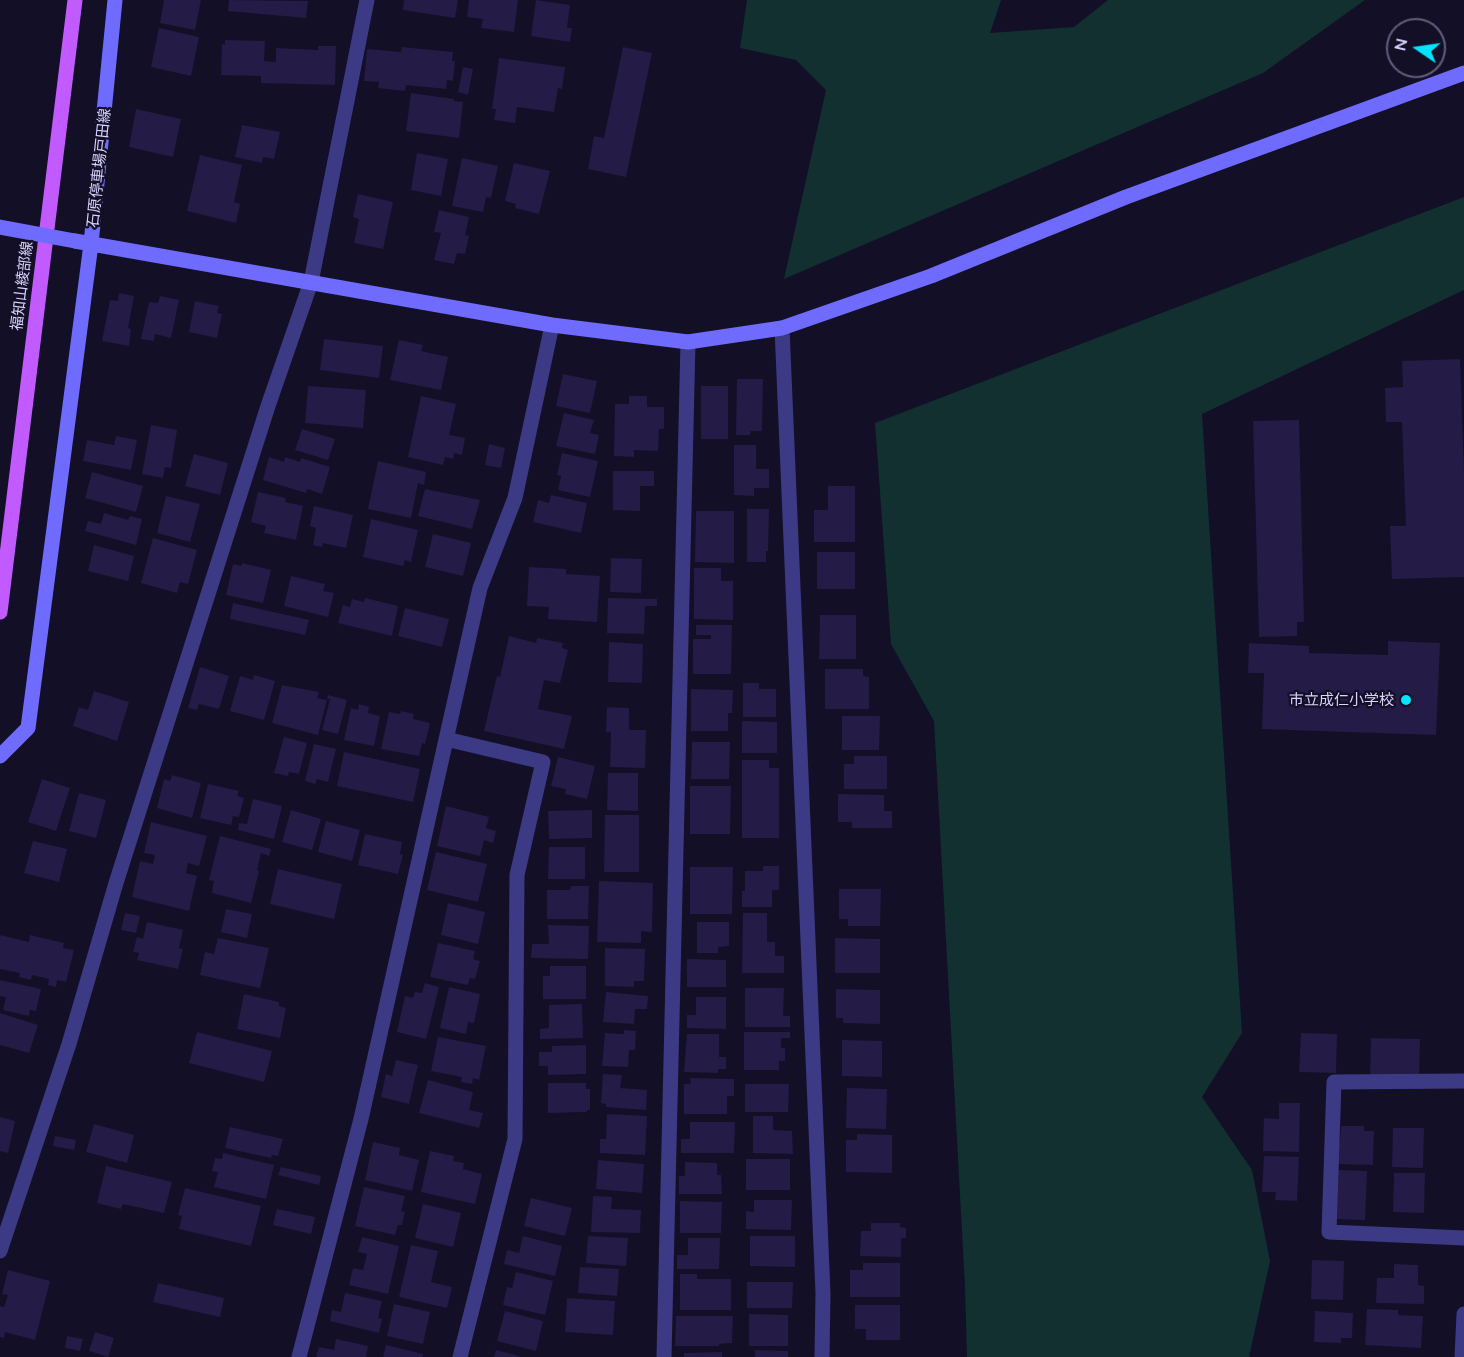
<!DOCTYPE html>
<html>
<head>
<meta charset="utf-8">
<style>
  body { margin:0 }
  #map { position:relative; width:1464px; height:1357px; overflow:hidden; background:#130f26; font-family:Lato,sans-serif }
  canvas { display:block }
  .north { position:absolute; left:1386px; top:18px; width:60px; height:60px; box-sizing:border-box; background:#130f26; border:2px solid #625e7d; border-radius:50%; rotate:283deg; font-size:16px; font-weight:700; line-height:24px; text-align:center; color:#d9d4ff }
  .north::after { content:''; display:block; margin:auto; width:21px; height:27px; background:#00e5ff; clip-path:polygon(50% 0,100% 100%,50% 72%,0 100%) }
</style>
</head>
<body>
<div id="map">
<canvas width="1464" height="1357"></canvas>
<div class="north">N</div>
</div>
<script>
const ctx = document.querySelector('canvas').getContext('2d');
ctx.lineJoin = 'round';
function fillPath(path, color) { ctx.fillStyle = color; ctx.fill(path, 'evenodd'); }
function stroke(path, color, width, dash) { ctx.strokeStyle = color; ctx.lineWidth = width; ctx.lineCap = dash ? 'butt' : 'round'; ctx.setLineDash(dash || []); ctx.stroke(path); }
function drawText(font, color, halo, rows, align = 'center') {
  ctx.font = font + ' Lato,"Noto Sans JP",sans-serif'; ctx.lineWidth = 4.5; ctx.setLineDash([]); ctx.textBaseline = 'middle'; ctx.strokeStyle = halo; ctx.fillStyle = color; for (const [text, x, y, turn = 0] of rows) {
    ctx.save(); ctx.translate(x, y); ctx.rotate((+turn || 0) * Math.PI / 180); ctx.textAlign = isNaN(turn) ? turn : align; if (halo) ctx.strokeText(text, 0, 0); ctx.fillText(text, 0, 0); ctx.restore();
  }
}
fillPath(new Path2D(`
  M747 0H1001L990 33 1074 27 1108 0H1365L1263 73 784 279 826 90 796 60 740 48Z
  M1464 197V290L1202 414 1242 1033 1202 1097 1252 1170 1270 1261 1249 1357H967L965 1286 934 721 891 644 875 423Z`), '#12302f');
fillPath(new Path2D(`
  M164 0H201L195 30 160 23Z
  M229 0 308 1 306 18 228 11Z
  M404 0H458L455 18 403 10Z
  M469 0H518L514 32 481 28 483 19 467 17Z
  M536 0 570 5 567 28H572L570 42 531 36Z
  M159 28 199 37 191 76 151 67Z
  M225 40 265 41 264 61 276 62V48L318 50V46H336L335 85 261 83V76L221 75 222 44 225 45Z
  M402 47 453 52 452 61H455L453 81 447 80 446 89 406 85 405 91 378 88 379 82 364 81 367 49 401 52Z
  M623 47 652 53 626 177 588 169 594 136 604 138Z
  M499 58 565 67 562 89 558 88 554 112 517 107 515 123 494 120 496 109H492Z
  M463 67 473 69 468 95 458 92Z
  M411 93 454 99V101L463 102 459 138 406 131Z
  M136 109 181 119 173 157 129 147Z
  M242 125 280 132 274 159 263 157 262 163 235 157Z
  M417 153 448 159 441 196 411 190Z
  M200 155 242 165 234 202 240 204 236 223 187 211Z
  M462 158 498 166 491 198 486 197 483 212 452 206Z
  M514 163 550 171 539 214 515 208 516 204 505 201Z
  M358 194 393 202 383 249 354 243 359 219 353 217Z
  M439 210 469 217 465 235 469 236 465 254 457 253 454 264 434 260 441 233 434 232Z
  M119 293 134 296 128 328 131 329 129 346 102 341 110 300 118 301Z
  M160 296 179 300 171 338 155 334 154 341 141 339 149 302 158 303Z
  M195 301 219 306 217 313 222 314 217 338 189 332Z
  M324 339 383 346 379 378 320 370Z
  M399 340 423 345 421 351 448 357 441 390 390 380Z
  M1460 359 1464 471V577L1392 579 1390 526H1406L1402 422H1386L1385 388 1403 387 1402 361Z
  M563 374 597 381 590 413 556 406Z
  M737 379H763L762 431H751L750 435H736Z
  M308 386 366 390 363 428 305 423Z
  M701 386H728V439H701Z
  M421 396 456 404 449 435 465 438 462 455 454 453 453 459 445 457 443 465 408 457Z
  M629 396H647V407H664V429H659L658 451 634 450V457L614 456 615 404H629Z
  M564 413 594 420 590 433 599 435 595 454 556 446Z
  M1299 420 1304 622H1297V636L1259 637 1253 421Z
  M151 425 177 430 171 468 165 467 163 478 142 474Z
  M302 429 335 439 328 460 295 450Z
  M116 436 137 440 131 470 83 461 87 440 114 445Z
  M489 444 505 448 501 468 485 465Z
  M734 445H756V469H769V488H754V496L734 495Z
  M562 453 598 461 590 497 558 490 561 476 557 475Z
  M194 454 228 463 220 495 185 486Z
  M269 457 284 462 285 457 300 462 301 458 330 467 322 494 307 489 306 493 263 480Z
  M378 461 426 472 424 485 418 483 411 518 368 509Z
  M613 471H654V486H640V511L613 510Z
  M92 472 143 486 136 512 85 498Z
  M828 486H855V542H814V510H828Z
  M425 489 480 500 472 529 418 516Z
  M258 492 286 498 285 502 303 506 296 540 264 533 266 526 251 522Z
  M551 495 587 503 581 533 533 522 538 500 549 503Z
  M166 496 200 504 190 542 157 533Z
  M314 506 353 515 346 548 323 543 322 547 313 545 316 528 310 526Z
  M747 509H769L768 551H766V562H747Z
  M696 511H734V563L695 562Z
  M104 513 128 520 130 516 142 519 136 545 85 531 88 521 101 524Z
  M371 519 418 530 411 562 405 560 403 566 363 557Z
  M433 534 471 543 463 576 425 567Z
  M153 538 197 550 188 584 180 582 177 593 141 583Z
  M94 545 134 556 128 581 88 571Z
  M817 552H855V589H817Z
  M611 558 642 559 641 593 610 592Z
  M242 563 271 570 263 603 226 595 233 564 242 566Z
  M529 567 566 569V574L600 576 597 622 548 619 549 607 527 606Z
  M694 568H721V581H733V620L694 619Z
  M291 576 325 584 323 591 334 593 328 617 284 606Z
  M365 598 398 606 392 636 338 623 343 605 350 607 352 599 364 602Z
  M608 598 657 599V606H645L644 634 607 633Z
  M233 603 309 620 305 635 230 619Z
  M405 608 449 619 442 647 398 636Z
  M820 615H856V659H819Z
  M696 625H732L731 674H693V639H711V635H696Z
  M509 636 536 643 537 638 563 643 562 648 568 650 560 683 544 680 538 709 572 716 564 749 484 731 497 676 500 677Z
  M1388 641 1440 643 1436 735 1262 729 1264 673H1248L1249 643 1309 646V653L1388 655Z
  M609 642 643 644 642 683 608 682Z
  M200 667 229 676 219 709 199 704 197 710 188 708Z
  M825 669H863V676L869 677V709H825Z
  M254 675 275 681 264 720 230 711 240 676 253 680Z
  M743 683H759V689H776V717H743Z
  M282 685 319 692 317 698 327 700 318 735 272 723Z
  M691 689 733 690 732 713H728V731H691Z
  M94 691 129 702 117 741 73 726 79 707 88 710Z
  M328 695 347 700 338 734 322 730 330 699H327Z
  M359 704 369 707 368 713 380 716 374 746 344 740 351 708 358 710Z
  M607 707 629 708V730H646L645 768 610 767 611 732H606Z
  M401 711 414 714 413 719 430 723 425 744 422 743 419 756 381 749 389 712 400 714Z
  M842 716H880L879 750H842Z
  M742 721 777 722V753H742Z
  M284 737 307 743 299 774 289 772 288 776 274 773Z
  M692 742H730L729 779H691Z
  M314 744 336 749 328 782 317 779 315 784 305 781Z
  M344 752 420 769 413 802 337 786Z
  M854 756H887V789H844V764H854Z
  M558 757 595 766 587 799 565 794 566 789 551 786Z
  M742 760H769V768H779V838H742Z
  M608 773H638V811L607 810Z
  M172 775 201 783 192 818 157 808 164 779 170 781Z
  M42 779 70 788 56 831 28 822Z
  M208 784 239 791 237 796 244 798 239 817 233 816 231 825 200 818Z
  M690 786H731L730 834H690Z
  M79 793 106 800 96 838 69 831Z
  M838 794 884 795V811H892V828H852V822H838Z
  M253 799 282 806 274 839 238 830 239 823 247 824Z
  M446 806 489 817 486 828 496 831 493 843 484 840 480 856 437 846Z
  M291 810 321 819 312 850 282 842Z
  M592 810V838L549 839 548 811Z
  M605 815H639V872H604Z
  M326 821 360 830 352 861 318 852Z
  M151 822 207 836 199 866 188 863 186 873 197 876 189 911 132 897 140 861 153 864 155 855 144 853Z
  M365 834 402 842 400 854 403 855 398 874 358 865Z
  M220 836 271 849 269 856 261 853 257 870 259 871 251 903 212 893 214 881 209 880Z
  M33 841 67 849 59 882 24 873Z
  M549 847H585V879H548Z
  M436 852 487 864 478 902 427 890Z
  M763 866H779V890H772V907H742V891H745V871H763Z
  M690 867H733L732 914H690Z
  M278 869 342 884 334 919 270 904Z
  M599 881 653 883 652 932 641 931V943L597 942Z
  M571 886H589L588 919H547V890H570Z
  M839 889H881L880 926H848V919H839Z
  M448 903 485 912 478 944 441 935Z
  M226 909 252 914 247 938 221 932Z
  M125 913 140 916 136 933 121 930Z
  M743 913H767V942H775V956H784V973H742Z
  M147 922 183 930 179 948 183 949 178 969 137 960 139 953 133 952 137 937 143 939Z
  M697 922H729V946L718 947V953H697Z
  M548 925 589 926 588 959 531 958 532 944H549Z
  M0 935 29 942 30 935 64 943 63 948 74 950 66 982 57 980 56 987 48 985 49 979 32 975 31 980 19 977 20 973 0 969Z
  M218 938 269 948 260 988 200 975 205 952 214 954Z
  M835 938 880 939V973H835Z
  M438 943 475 951 473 959 480 961 475 979 470 978 468 985 430 977Z
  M605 948 645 949 644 981H634V987L605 986Z
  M687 959 726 960V987H687Z
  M550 966H586V999H543V976H550Z
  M0 980 41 989 36 1011 30 1010 29 1016 3 1010 6 997 0 996Z
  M425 983 439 987 426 1039 397 1032 405 996 413 998 415 992 422 993Z
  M449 987 480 994 474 1023 468 1022 466 1034 440 1028Z
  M745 988H784L783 1016H790V1027H745Z
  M836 989 880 990V1024L843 1023V1018H836Z
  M606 992 648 996 647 1009H635L634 1024 603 1022Z
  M244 994 279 1002V1006L286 1008 280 1038 237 1029Z
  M696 997H726V1029L687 1028V1015H696Z
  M582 1004 583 1038 540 1039V1029L549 1028V1005Z
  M0 1013 38 1025 29 1053 0 1045Z
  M624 1030 636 1031 635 1050H629L628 1067 602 1066 605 1033 624 1034Z
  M197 1032 272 1051 264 1082 189 1063Z
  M744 1032H790V1038H781V1048H785V1061H779V1070H744Z
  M1301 1033 1337 1034 1336 1073 1299 1072Z
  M687 1034H719V1057H726V1069H718V1073L684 1072Z
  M438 1037 486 1046 479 1080 473 1078 472 1084 461 1082 462 1077 431 1071Z
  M1371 1038 1420 1039 1419 1079 1370 1078Z
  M842 1040 882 1041V1077L842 1076Z
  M586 1045V1074L548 1075V1066H539V1052H552V1046Z
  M396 1060 418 1065 409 1104 381 1097 386 1074 392 1076Z
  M603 1074 622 1075 620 1088 647 1090 646 1110 606 1107V1104L601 1103Z
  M690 1078 734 1079V1096H727V1114H684V1084H691Z
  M428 1080 473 1092 469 1110 483 1113 479 1128 419 1113Z
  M548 1083H586V1089H590V1110H587V1112L548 1113Z
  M745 1084H789L788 1112H745Z
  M847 1088 887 1089 886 1129 846 1128Z
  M1279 1103H1300L1299 1152 1263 1151 1264 1118 1279 1119Z
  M607 1114 647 1116 645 1155 600 1153V1139H606Z
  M753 1116H773V1130L792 1131 793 1154 753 1153Z
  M0 1117 15 1121 8 1153 0 1151Z
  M690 1122H735L734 1153H681V1139H690Z
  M94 1124 134 1135 127 1163 86 1152Z
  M1341 1126H1364V1131H1374L1373 1165 1335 1164 1336 1143H1340Z
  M230 1127 283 1139 278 1156 272 1155 271 1158 225 1148Z
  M1393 1128H1424L1423 1168 1392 1167Z
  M857 1134 892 1135V1173L846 1172V1140H857Z
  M55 1136 76 1140 74 1150 53 1146Z
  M373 1142 400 1148 399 1155 419 1160 412 1191 365 1180Z
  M430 1151 454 1156 453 1161 464 1163 463 1169 482 1174 475 1204 421 1192Z
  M223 1153 274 1165 266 1199 214 1187 218 1172 212 1171 215 1158 222 1159Z
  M1264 1156 1299 1157 1297 1201 1275 1200 1276 1192H1262Z
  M746 1159H790V1190H746Z
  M598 1160 644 1164 642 1193 596 1189Z
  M685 1162 717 1163V1175H721L722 1194H679V1176H685Z
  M106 1166 172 1182 164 1213 123 1204 121 1209 97 1203Z
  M281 1167 321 1176 319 1185 278 1175Z
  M1337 1170 1367 1171 1365 1220 1335 1219Z
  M1394 1173H1425L1424 1213 1393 1212Z
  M364 1187 405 1196 401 1211 405 1212 402 1225H398L395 1235 355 1226Z
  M185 1188 261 1206 251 1246 179 1229 182 1216 178 1215Z
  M593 1196 612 1197 611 1209 641 1210 640 1233 591 1232Z
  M531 1198 572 1208 565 1236 524 1226Z
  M754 1200H792L791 1230 746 1229V1211L754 1212Z
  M680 1201 722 1202 721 1233H680Z
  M423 1204 461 1213 453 1247 415 1238Z
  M277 1209 315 1217 311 1234 273 1225Z
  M871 1223H900V1227L906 1228V1238H901V1257L860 1256 861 1231H871Z
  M523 1236 562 1246 555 1276 504 1264 507 1250 519 1253Z
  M588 1236 628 1238 626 1266 586 1263Z
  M750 1236H795V1267L750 1266Z
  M362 1237 399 1246 388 1294 349 1285 353 1268 363 1270 367 1254 358 1252Z
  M688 1238H720L719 1269H677V1255H688Z
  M411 1245 438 1251 431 1282 452 1287 447 1308 399 1297Z
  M1312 1260 1344 1261 1343 1300 1311 1299Z
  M863 1263H900V1297H850V1270H863Z
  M1394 1264 1418 1265V1285L1424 1286V1304L1376 1303 1377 1278H1394Z
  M580 1267 619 1269 617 1296 578 1293Z
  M8 1270 50 1281 35 1340 5 1332 4 1338 0 1337V1306L4 1307 8 1295 2 1294Z
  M516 1272 553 1281 545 1315 503 1305 507 1287 512 1288Z
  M680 1274H697V1279H731V1310H680Z
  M747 1282H793L792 1308H747Z
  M158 1283 224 1298 220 1317 153 1302Z
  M345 1293 382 1301 378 1318 382 1319 379 1333 330 1321 332 1310 341 1312Z
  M567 1298 615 1301 613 1335 565 1332Z
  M394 1304 430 1312 423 1344 387 1336Z
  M855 1305H900V1340H866V1329H855Z
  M1367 1309 1398 1310V1315L1423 1316 1421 1348 1365 1345Z
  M505 1311 543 1321 536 1351 497 1341Z
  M1315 1311 1353 1313 1352 1338H1341V1343L1314 1342Z
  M749 1314 788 1315V1346H749Z
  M676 1316H733L732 1343 719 1344V1346H675Z
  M95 1332 114 1338 108 1357 89 1351Z
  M67 1336 83 1339 80 1351 65 1348Z
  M336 1339 368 1346 366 1357H316L319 1347 334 1350Z
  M386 1345 423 1354V1357H383Z
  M496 1350 519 1356V1357H494Z
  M755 1350 788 1351V1357H755Z
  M722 1352V1357H684V1353Z`), '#241b47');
stroke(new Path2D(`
  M782 328 823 1293 822 1357
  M446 739 543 762 517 875 515 1139 460 1357
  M1464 1081 1334 1082 1329 1232 1464 1238
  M0 1251 69 1044 116 883 268 406 311 282 367 0
  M299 1357 361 1119 480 588 515 498 552 325
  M664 1357 688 342
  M1462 1357 1464 1314`), '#3d3a85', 15);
stroke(new Path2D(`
  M75 241 552 325 688 342 782 328 931 276 1126 197 1464 73
  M0 756 28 728 91 244 115 0`), '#6f6bff', 15);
stroke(new Path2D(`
  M0 612 75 0`), '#c25bff', 15);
stroke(new Path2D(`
  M0 227 75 241`), '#6f6bff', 15);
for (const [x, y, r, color] of [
  [1406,700,6,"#00e5ff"]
]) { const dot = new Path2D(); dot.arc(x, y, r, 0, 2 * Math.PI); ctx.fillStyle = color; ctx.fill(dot); stroke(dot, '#130f26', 2); }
drawText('15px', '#d9d4ff', '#130f26', [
  ["石原停車場戸田線",99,168,-84],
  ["福知山綾部線",22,286,-83]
]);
drawText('15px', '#d9d4ff', '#130f26', [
  ["市立成仁小学校",1394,700]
], 'right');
</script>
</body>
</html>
